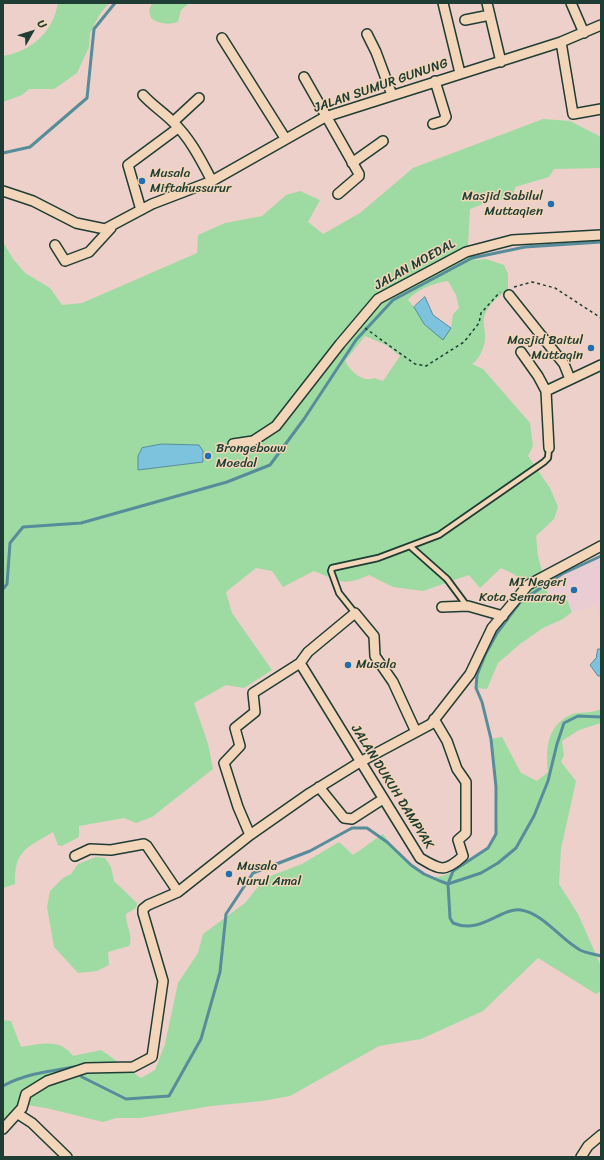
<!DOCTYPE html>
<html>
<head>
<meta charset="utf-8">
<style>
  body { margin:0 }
  #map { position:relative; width:604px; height:1160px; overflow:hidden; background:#edd0c9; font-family:Sriracha,sans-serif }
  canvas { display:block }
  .frame { position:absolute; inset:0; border:4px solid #1f3d34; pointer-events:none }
  .north { position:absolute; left:12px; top:12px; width:40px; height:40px; -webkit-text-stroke:3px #f3d6b9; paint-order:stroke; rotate:51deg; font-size:11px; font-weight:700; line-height:16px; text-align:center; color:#1f3d34 }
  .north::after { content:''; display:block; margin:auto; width:14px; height:18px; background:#1f3d34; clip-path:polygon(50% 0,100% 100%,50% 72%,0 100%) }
</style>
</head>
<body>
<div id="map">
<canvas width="604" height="1160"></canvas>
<div class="frame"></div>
<div class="north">U</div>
</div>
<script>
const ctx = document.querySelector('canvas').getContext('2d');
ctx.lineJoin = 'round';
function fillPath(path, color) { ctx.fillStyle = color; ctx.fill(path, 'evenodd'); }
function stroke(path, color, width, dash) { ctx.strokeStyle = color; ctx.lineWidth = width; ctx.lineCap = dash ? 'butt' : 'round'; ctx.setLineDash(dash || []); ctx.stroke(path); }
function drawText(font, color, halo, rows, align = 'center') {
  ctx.font = font + ' Sriracha,sans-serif'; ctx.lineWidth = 3; ctx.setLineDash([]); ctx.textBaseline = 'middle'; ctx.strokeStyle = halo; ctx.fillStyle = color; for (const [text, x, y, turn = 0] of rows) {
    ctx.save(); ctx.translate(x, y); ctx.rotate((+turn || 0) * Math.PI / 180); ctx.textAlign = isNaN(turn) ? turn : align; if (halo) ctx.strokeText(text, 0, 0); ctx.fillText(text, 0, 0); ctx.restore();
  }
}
fillPath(new Path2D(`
  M601 556V617L595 605 572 612 567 600 548 595 546 585 562 574Z`), '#e9ccd4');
fillPath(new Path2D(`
  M58 3H109L100 14 90 33 89 47 77 73 54 89H29L22 95 3 102V56C32 51 53 32 58 3Z
  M152 3H189L181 10 178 22C169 25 158 24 151 18L149 10Z
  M543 119 570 121 601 137V168L554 169 549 177 515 187 513 198 491 201 470 209 468 245 475 260 486 259 504 265 508 274V290C500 295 490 303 486 312 481 321 486 331 485 340 484 348 479 360 472 364L483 369 530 423 533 446 528 456 550 488 558 507 554 519 536 536 538 556 548 594 567 600 572 612 563 619 543 628 520 644 498 663 487 689 476 688 477 675 485 655 479 646C495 634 538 600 517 577 514 573 506 571 501 568L480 588 469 575 423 591 393 587 369 575C342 587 340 581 314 571L283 587 272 571 256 568 226 592 232 613 272 670 244 688 226 685 194 703 208 744 213 769 152 817 136 823 124 818 79 826V837L62 846 58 845 53 832C27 848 14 850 15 884L3 888V242L13 259 25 273 50 288 62 305 82 303 197 253 198 235 225 223 262 216 286 195 300 191 320 200 308 222 323 234 360 213 413 168ZM448 281 456 295 459 308 453 314 451 328 424 324 414 307 408 300C417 289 434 283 448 281ZM365 336 386 345 400 356 383 381 374 378C363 383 350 371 345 361ZM203 451V462L153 468Z
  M601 709V723L579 730 562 741 564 755 561 762 576 781 561 849 559 884 578 914 601 966V991L596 994 538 958 483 1011 421 1039 379 1046 290 1096 262 1101 211 1106 140 1118H116L103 1122 46 1108 20 1104 8 1118 3 1119V1020L11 1021 21 1047C41 1044 60 1038 73 1056L101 1050 141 1078 155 1070 165 1044 178 983 198 953 203 934 245 903 265 878 302 864 339 842 353 855 383 834C392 846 414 874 430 877 444 879 461 867 472 859 481 853 493 846 496 833 501 809 494 765 491 739L502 737 521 773 537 781 548 772C546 749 546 727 570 715 579 711 591 714 601 709Z
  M96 857 105 858 111 867 114 881 137 903 136 908 126 914C125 925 134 936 129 946L108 952 109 965 97 971 78 973 54 947 47 907 50 891 63 878 71 874 78 864Z`), '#9ddba3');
const water = new Path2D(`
  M425 297 433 315 451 328 443 340 424 324 414 307Z
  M162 444 199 445 203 451V462L138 470V456L142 448Z
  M598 649H601V676H598L590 665 596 658Z`);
fillPath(water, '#7dc3de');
stroke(water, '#578d9a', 1);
stroke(new Path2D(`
  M3 153 30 147 87 98 94 29 115 3
  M601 556 562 574 521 601 497 633 485 655 477 675 476 688 482 702 491 739 496 787V834L488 848 453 871 448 884 450 918 453 923C481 935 501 907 521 910 544 914 560 939 580 950 586 953 594 954 601 956
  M3 589 7 584 10 543 23 527 81 523 227 482 270 465 304 419 356 340 393 300 472 258 525 247 601 242
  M3 1086C24 1074 50 1071 74 1067L82 1077 126 1099 169 1096 201 1039 220 972 226 914 253 873 310 851 352 828H367L387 842 411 865 424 874 440 881 448 884 481 873 498 863 516 848 534 816 548 781 557 744 564 723 578 716 601 717`), '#578d9a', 3);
const service = new Path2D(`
  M411 547 447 579 467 606
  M355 613 339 593 331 571 332 568 378 558 439 535 544 462 548 458 549 448`);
const minor = new Path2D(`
  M443 3 460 73
  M487 3 501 62
  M571 3 584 33
  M465 20 490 15
  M367 34 376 52 392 95
  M222 38 285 138
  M561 42 573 114 601 109
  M304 77 359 174V176L338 194
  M143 95C152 105 163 112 173 122 190 138 201 160 212 181
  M173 122 199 98
  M433 124 443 121 446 117 435 81
  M352 163 383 141
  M3 191 33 201 76 223 105 229 152 204 212 181 325 117 561 42 601 25
  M141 210 128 165 178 128
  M55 245 65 261 89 252 111 228
  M509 295 564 364 570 379
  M521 352 538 376 546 391
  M233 444 253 441 276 426 340 344 378 299 466 252 512 240 601 235
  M549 448 546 391 601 365
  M442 607 468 606 503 616
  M300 663 420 858C440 870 445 873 463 856L458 840 466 833V782L457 769 447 741 434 719
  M319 787 344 818 352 819 383 799
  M250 835 238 807 224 763 240 746 235 728 255 712 253 693 300 663 308 652 355 613 374 636 375 656 393 682 416 732
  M75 856 90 849 111 850 144 844 147 846 178 892
  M18 1114 32 1123 67 1157
  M3 1129 22 1108 26 1094 47 1081 86 1068 133 1067 152 1057 163 981 143 913V909L148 905 178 892 250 835 310 793 360 762 431 724 470 674 492 628 528 585 601 546
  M581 1157 588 1146 601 1135`);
stroke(service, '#1f3d34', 8);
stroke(minor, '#1f3d34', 12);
stroke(new Path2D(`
  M514 287 532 282 555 288 601 318
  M365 328 415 364 426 366 464 342 479 323 481 313 500 292`), '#1f3d34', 1.5, [3, 3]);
stroke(service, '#f3d6b9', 4.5);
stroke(minor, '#f3d6b9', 9);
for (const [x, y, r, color] of [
  [142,181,4,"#1f6fb2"],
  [551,204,4,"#1f6fb2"],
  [591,348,4,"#1f6fb2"],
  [208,456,4,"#1f6fb2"],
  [574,590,4,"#1f6fb2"],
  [348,665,4,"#1f6fb2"],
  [229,874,4,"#1f6fb2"]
]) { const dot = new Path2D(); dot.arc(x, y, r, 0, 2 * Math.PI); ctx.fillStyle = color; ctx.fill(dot); stroke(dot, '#f3d6b9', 1.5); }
drawText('13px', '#1f3d34', '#f3d6b9', [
  ["JALAN SUMUR GUNUNG",381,86,-19],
  ["JALAN MOEDAL",415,265,-29],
  ["JALAN DUKUH DAMPYAK",392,787,58]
]);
drawText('13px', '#1f3d34', '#f3d6b9', [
  ["Musala",150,174],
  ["Miftahussurur",150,189],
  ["Masjid Sabilul",543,197,"right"],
  ["Muttaqien",543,212,"right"],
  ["Masjid Baitul",583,341,"right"],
  ["Muttaqin",583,356,"right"],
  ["Brongebouw",216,449],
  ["Moedal",216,464],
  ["MI Negeri",566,583,"right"],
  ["Kota Semarang",566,598,"right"],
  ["Musala",356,665],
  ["Musala",237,867],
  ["Nurul Amal",237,882]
], 'left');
</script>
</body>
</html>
